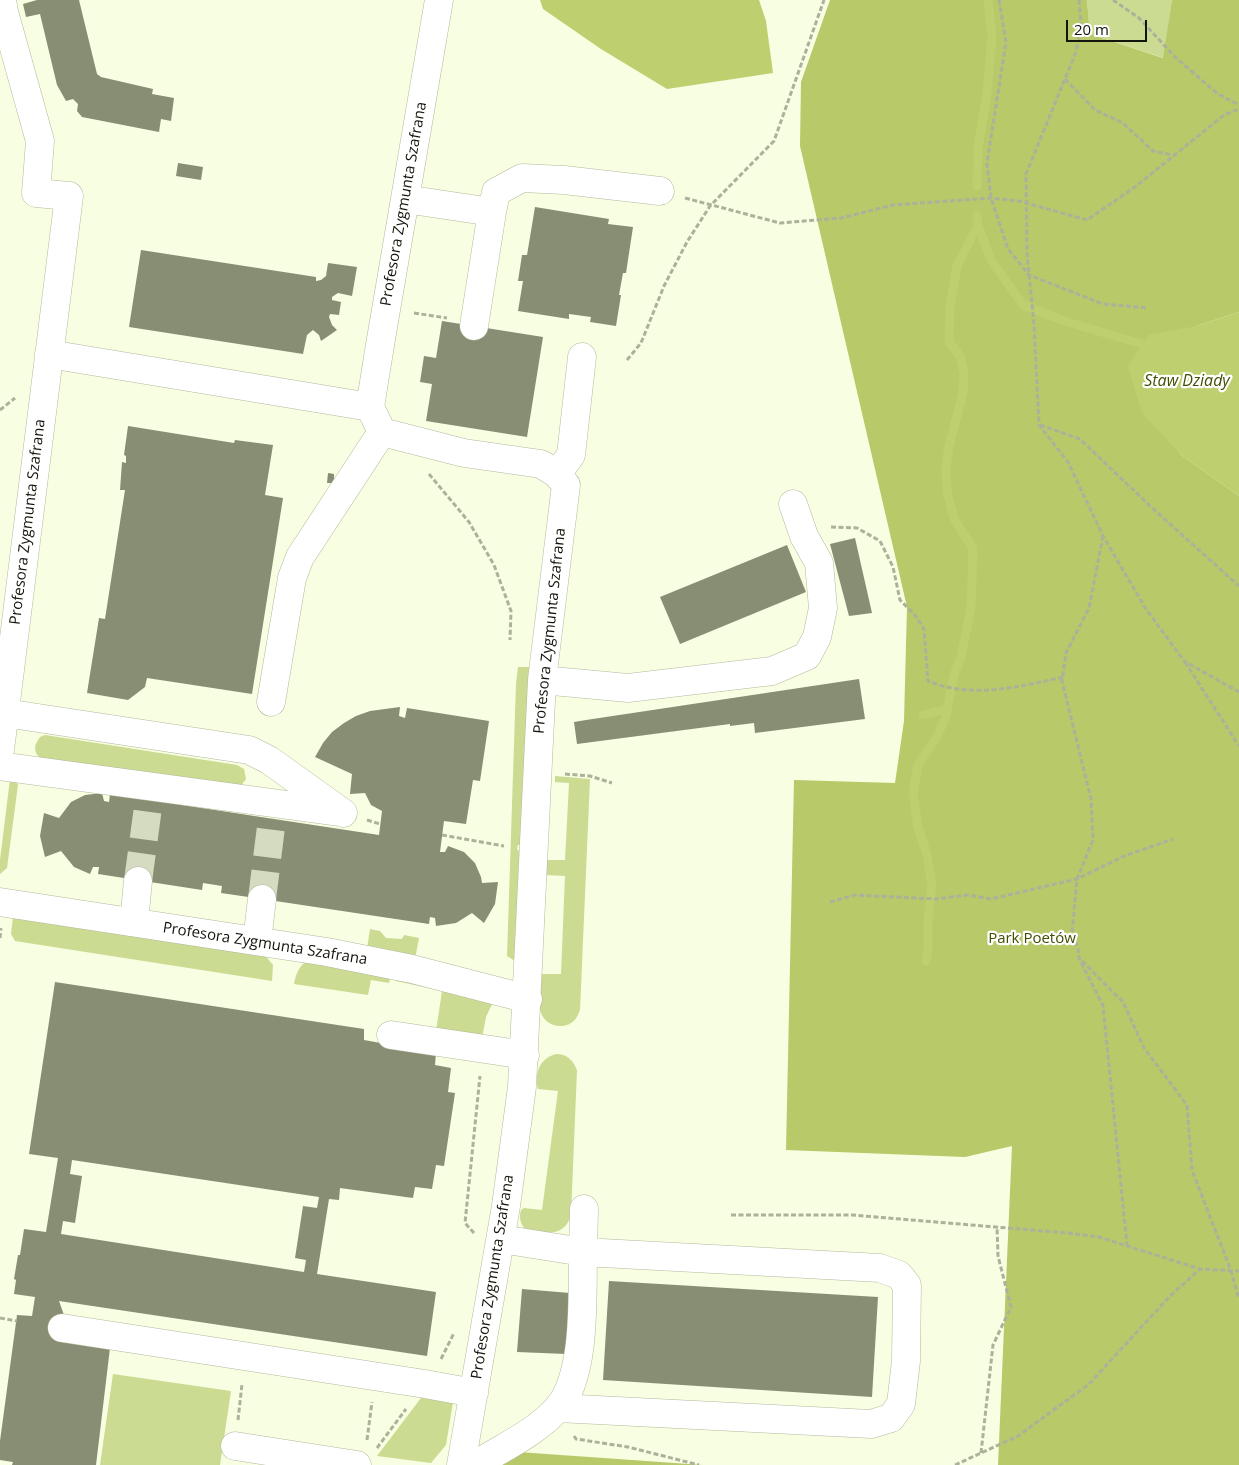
<!DOCTYPE html>
<html>
<head>
<meta charset="utf-8">
<style>
  body { margin:0 }
  #map { position:relative; width:1239px; height:1465px; overflow:hidden; background:#f7fee1; font-family:"Open Sans",sans-serif }
  canvas { display:block }
  .scale { position:absolute; left:1066px; top:20px; width:81px; height:22px; box-sizing:border-box; border:2px solid #12150b; border-top:0; padding-left:6px; font-size:15px; line-height:18px; white-space:nowrap; color:#12150b; -webkit-text-stroke:4px #fff; paint-order:stroke }
</style>
</head>
<body>
<div id="map">
<canvas width="1239" height="1465"></canvas>
<div class="scale">20 m</div>
</div>
<script>
const ctx = document.querySelector('canvas').getContext('2d');
ctx.lineJoin = 'round';
function fillPath(path, color) { ctx.fillStyle = color; ctx.fill(path, 'evenodd'); }
function stroke(path, color, width, dash) { ctx.strokeStyle = color; ctx.lineWidth = width; ctx.lineCap = dash ? 'butt' : 'round'; ctx.setLineDash(dash || []); ctx.stroke(path); }
function drawText(font, color, halo, rows, align = 'center') {
  ctx.font = font + ' "Open Sans",sans-serif'; ctx.lineWidth = 4.5; ctx.setLineDash([]); ctx.textBaseline = 'middle'; ctx.strokeStyle = halo; ctx.fillStyle = color; for (const [text, x, y, turn = 0] of rows) {
    ctx.save(); ctx.translate(x, y); ctx.rotate((+turn || 0) * Math.PI / 180); ctx.textAlign = isNaN(turn) ? turn : align; if (halo) ctx.strokeText(text, 0, 0); ctx.fillText(text, 0, 0); ctx.restore();
  }
}
fillPath(new Path2D(`
  M1087 0H1172L1164 58 1090 34Z
  M518 667H529L521 844 518 845 517 849 520 852 515 961 507 956 516 684Z
  M45 735 237 765 244 769 246 779 240 787 40 758C33 751 34 745 40 737Z
  M555 776 590 779 580 1010C578 1015 576 1020 571 1023 562 1029 549 1026 543 1017 537 1007 538 985 541 974H561L565 876 546 875 544 873V861L547 860H565L569 783 555 782Z
  M10 779 17 783 18 785 7 868 0 874V860Z
  M13 917 263 953 273 965 272 981 15 941 11 934Z
  M370 929 380 931 386 938 402 939 404 935 419 938 415 959 367 949Z
  M307 960 391 974 389 983 371 980 368 995 294 984C296 973 299 967 307 960Z
  M396 976 493 1002 486 1017 481 1043 436 1031 442 991 396 981Z
  M556 1054C567 1054 573 1060 577 1070L571 1215C564 1239 543 1233 524 1228 520 1222 519 1217 521 1210L524 1208 542 1210 558 1091 538 1089C534 1073 540 1058 556 1054Z
  M113 1374 231 1391 220 1465H100Z
  M427 1390 453 1402 446 1445 431 1463 377 1456Z`), '#cbdb92');
fillPath(new Path2D(`
  M830 0H1087L1090 34 1163 58 1172 0H1239V312L1196 326 1180 454 1239 496V1465H998L1012 1146 965 1157 786 1150 794 780 895 783 904 721 907 607 800 146 801 82Z
  M461 1448 703 1465H459Z`), '#b7c969');
fillPath(new Path2D(`
  M540 0H759L766 21 773 73 667 89 601 49 543 9Z
  M1239 312V496L1180 454 1142 413 1128 366 1149 335 1196 326Z`), '#bdcf6f');
stroke(new Path2D(`
  M977 186 978 148 987 94 992 36 988 0
  M977 216 978 225 991 260 1023 305 1064 321 1142 344
  M923 715 947 709
  M926 961 928 949V920L932 885 927 855 918 827 913 793 918 765 937 737 946 716 954 675 961 657 971 608 973 548 954 519 947 491 946 467 949 446 963 393 964 374 960 356 949 342 950 306 957 266 978 225`), '#bdcf6f', 9);
fillPath(new Path2D(`
  M37 0H79L97 74 101 77 153 89 152 94 174 98 171 121 161 119 159 132 82 117 77 111 78 104 73 99 66 101 57 85 40 14 26 17 23 4Z
  M178 163 203 167 201 180 176 176Z
  M535 207 609 219 608 224 633 227 626 273H623L619 295H621L616 326 590 322 591 317 569 314V319L518 311 523 281H518L522 255H527Z
  M141 250 316 277V281L321 280 326 276 328 263 357 267 352 296 338 293 332 297V300L341 302 339 315 330 314 329 317 332 325 337 330 321 341 319 335 313 330 307 335 303 354 129 327Z
  M442 321 543 337 527 437 426 421 432 384 420 382 424 356 436 358Z
  M128 426 234 443 235 440 273 445 265 495 283 498 252 694 147 678 145 687 128 700 87 693 99 618 105 619 125 490H120L122 462 126 463V456L124 455Z
  M328 473 334 474V483H327Z
  M855 538 872 613 849 616 830 544Z
  M787 545 806 592 680 644 660 597Z
  M859 679 865 719 755 733 754 723 730 726V724L577 744 574 722 586 720Z
  M400 707 399 716 405 718 407 708 489 721 480 781 473 780 466 824 444 821 440 852H445L448 846 464 852 475 863 481 877 482 883 498 882 495 904 484 923 472 913 456 923 436 926 435 918 430 917 429 924 262 899 221 893 222 886 203 883 202 890 98 874 99 867H93L90 874 74 867 61 851 45 857 40 836 44 813 59 818 71 802 85 795 102 793 104 801 109 802 110 794 379 835 382 811 371 805 365 793 350 794 352 774 315 757 323 743 332 732 344 723 356 716 370 711Z
  M55 982 364 1029V1040L436 1053 435 1065 451 1068 448 1092 455 1093 444 1166 436 1165 432 1189 415 1187 413 1198 340 1188 339 1200 329 1199 317 1274 436 1292 427 1356 59 1301 64 1315 110 1348 96 1465H12L13 1462 0 1460V1441L17 1315 32 1316 35 1297 14 1294 16 1280 14 1279 18 1255H20L24 1229 46 1232 58 1158 29 1154ZM72 1160 319 1197 317 1208 303 1206 295 1258 306 1260 304 1272 61 1234 63 1221 75 1223 82 1176 70 1174Z
  M609 1281 878 1297 872 1397 603 1380Z
  M522 1289 570 1293 566 1354 517 1352Z`), '#888e74');
stroke(new Path2D(`
  M138 881 149 800
  M262 899 272 819`), '#d5dbc1', 28, [28, 14]);
const minor = new Path2D(`
  M439 0 381 339 370 407 382 432 464 453 541 464 557 474 566 485 542 680 522 1087 506 1206 461 1465
  M405 199 492 212 496 192 522 178 564 180 660 191
  M474 326 492 212
  M49 354 370 407
  M557 474 571 455 582 357
  M542 680 628 688 772 671 807 656 817 637 823 608 819 563 804 536 793 504
  M271 702 292 578 300 557 382 432
  M5 713 249 750 269 760 343 813
  M0 750 69 196 36 193 40 141 4 12 2 0
  M0 766 339 812
  M0 902 327 952 412 969 528 999
  M134 922 138 881
  M257 941 262 899
  M391 1035 525 1055
  M62 1328 425 1384 474 1393
  M558 1408 871 1424 891 1418 901 1404 906 1361 907 1285 899 1275 880 1268 583 1252 584 1209
  M235 1446 357 1465
  M475 1465C503 1447 534 1434 557 1409 587 1376 582 1295 583 1252L501 1239`);
stroke(minor, '#b2b99e', 29);
stroke(new Path2D(`
  M999 0 1006 42 987 163 991 198 1008 249 1029 275 1103 304 1148 308
  M1079 0 1081 24 1076 52 1026 174 1027 254 1034 324 1039 425 1068 462 1103 536 1146 609 1184 661 1239 692
  M1113 0 1139 18 1175 57 1218 94 1239 105
  M1065 79 1095 110 1123 123 1153 151 1173 155
  M685 198 780 223 841 218 893 205 991 198 1019 201 1087 220 1135 187 1224 115 1239 109
  M414 313 447 318
  M627 360 641 343 664 286 687 242 710 206 774 141 824 0
  M0 410 15 398
  M1040 425 1080 439 1150 506 1239 586
  M429 474 469 522 494 565 511 611 510 640
  M831 527 857 528 880 541 893 567 900 600 915 615 924 629 928 681C970 699 1020 687 1063 677
  M1103 536 1089 608 1066 653 1062 681 1091 799 1093 840 1077 879 1072 933 1078 948 1079 958 1103 1006 1127 1245
  M1185 662 1239 746
  M565 774 590 776 612 783
  M367 820 380 824
  M442 835 504 846
  M830 902 855 895 935 899 968 895 991 899 1077 879 1122 857 1173 839
  M0 938 1 928
  M1082 961 1123 1002 1144 1048 1187 1105 1192 1170 1231 1271 1239 1299
  M731 1215H852L1067 1233 1099 1237 1200 1269
  M474 1233 465 1223 480 1076
  M0 1318 17 1321
  M441 1359 454 1333
  M238 1420 242 1384
  M574 1436 576 1439 628 1447 699 1465
  M367 1440 372 1402
  M377 1448 406 1409
  M981 1453 993 1345 1011 1307 998 1256 997 1226
  M955 1465 1018 1436 1089 1384 1170 1296 1200 1269 1239 1271`), '#acb19a', 3, [5, 2.5]);
stroke(minor, '#fff', 28);
drawText('15px', '#12150b', '#fff', [
  ["Profesora Zygmunta Szafrana",404,204,-80],
  ["Profesora Zygmunta Szafrana",28,522,-83],
  ["Profesora Zygmunta Szafrana",550,631,-84],
  ["Profesora Zygmunta Szafrana",265,944,9],
  ["Profesora Zygmunta Szafrana",493,1277,-81]
]);
drawText('15px', '#434d01', '#fff', [
  ["Park Poetów",1032,939]
]);
drawText('italic 16px', '#444f03', '#fff', [
  ["Staw Dziady",1187,381]
]);
</script>
</body>
</html>
